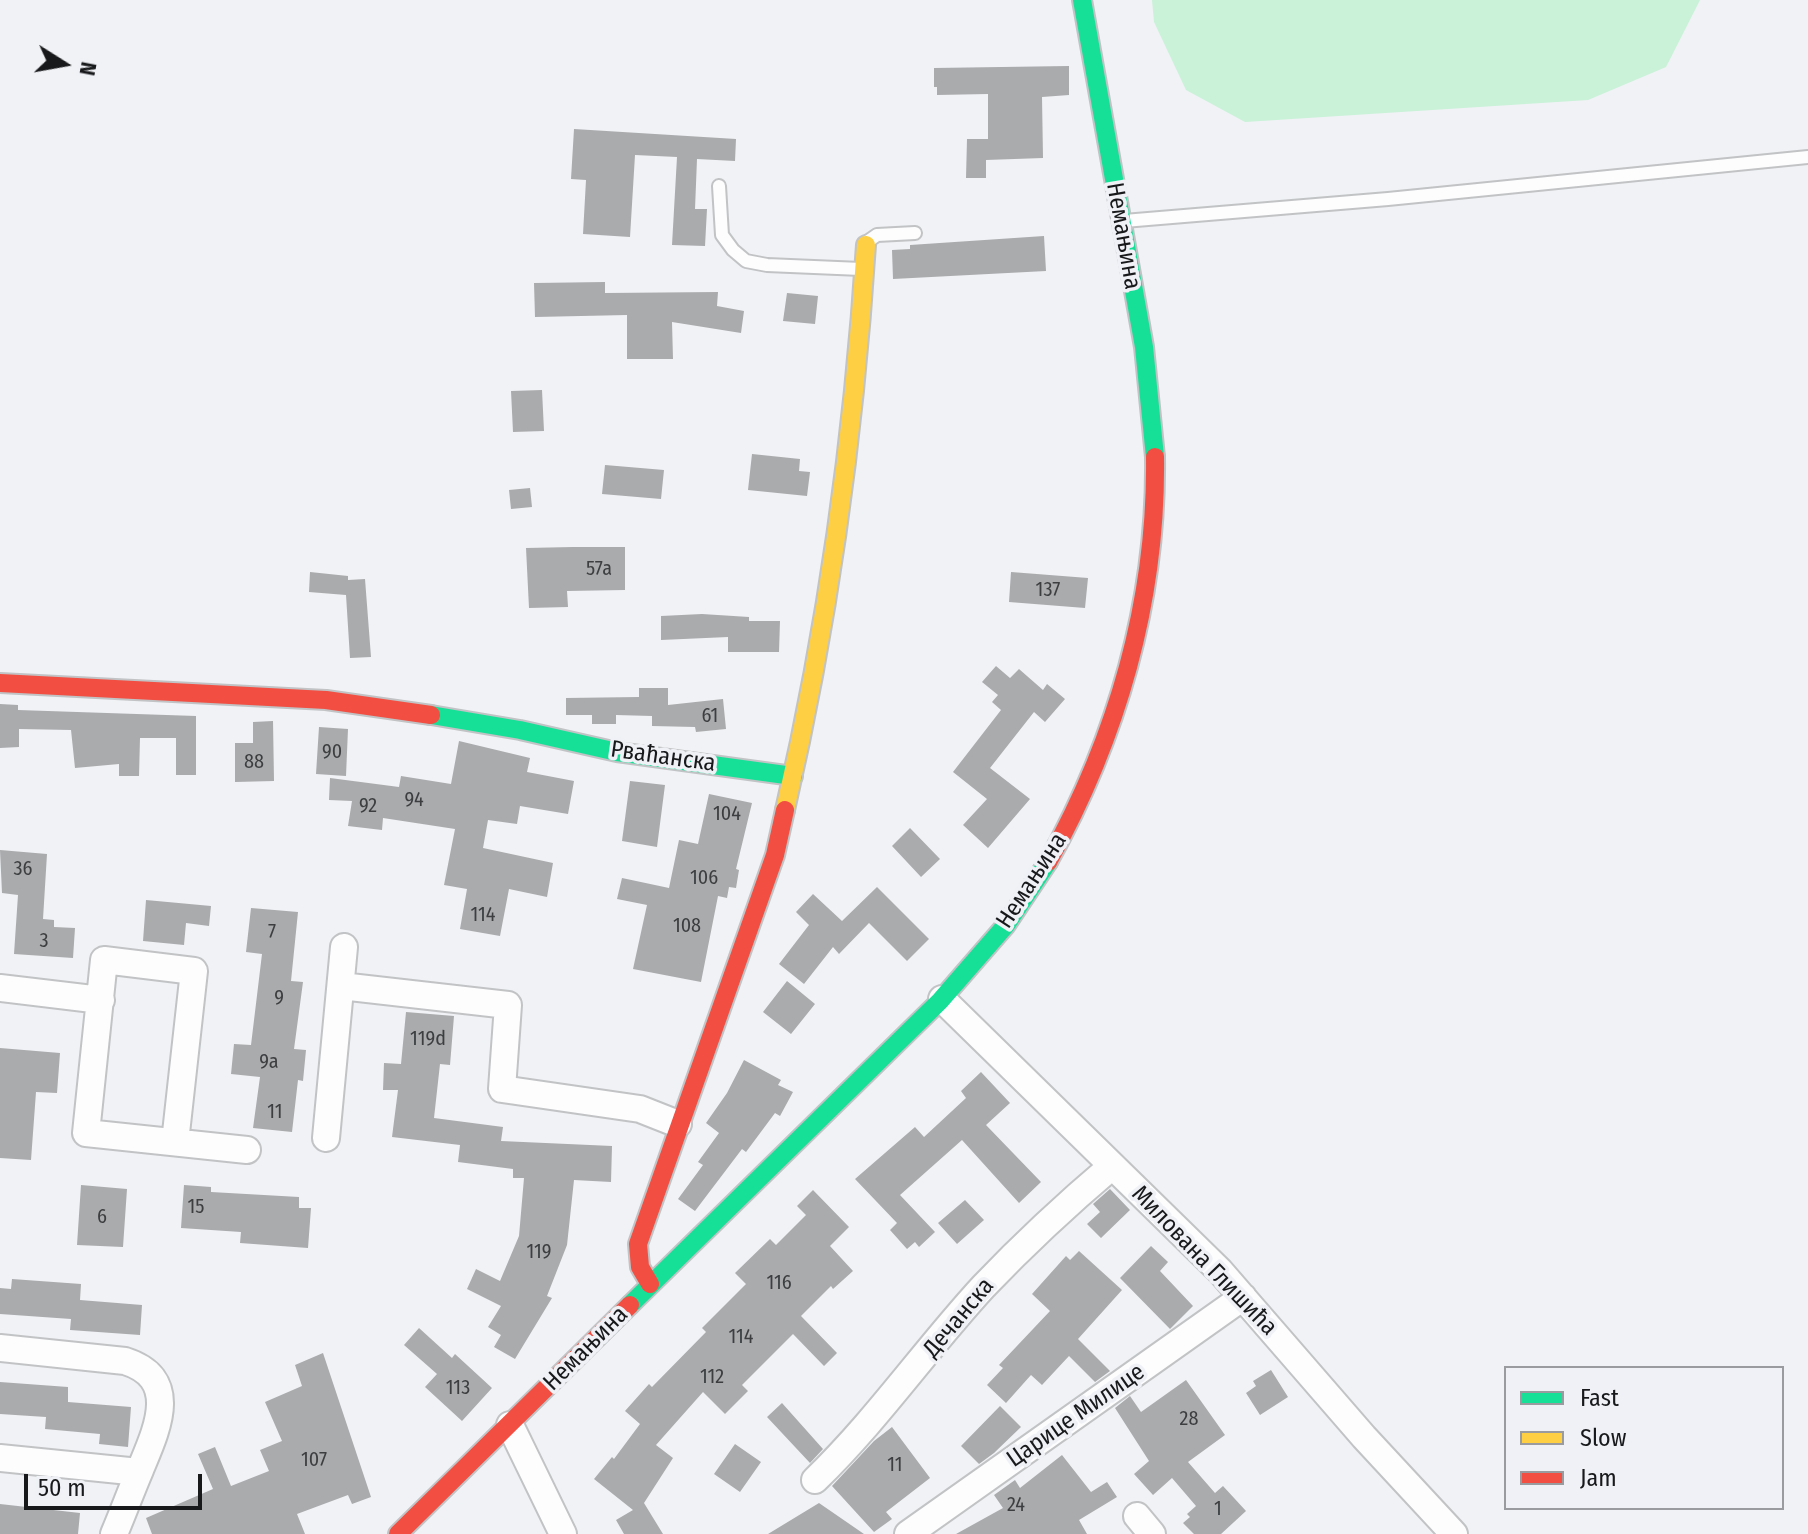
<!DOCTYPE html>
<html>
<head>
<meta charset="utf-8">
<style>
  body { margin:0 }
  #map { position:relative; width:1808px; height:1534px; overflow:hidden; background:#f0f2f5; font-family:"Fira Sans Condensed",sans-serif }
  canvas { display:block }
  .legend { position:absolute; left:1504px; top:1366px; width:280px; height:144px; box-sizing:border-box; background:#eff1f6; border:2px solid #999b9e; margin:0; padding:10px 14px; list-style:none; font-size:24px; color:#18191b }
  .legend li { display:flex; align-items:center; gap:16px; height:40px }
  .legend b { width:40px; border:2px solid #999b9e }
  .north { position:absolute; left:24px; top:24px; width:80px; height:80px; -webkit-text-stroke:6px #eff1f6; paint-order:stroke; rotate:101deg; font-size:22px; font-weight:700; line-height:32px; text-align:center; color:#18191b }
  .north::after { content:''; display:block; margin:auto; width:28px; height:36px; background:#18191b; clip-path:polygon(50% 0,100% 100%,50% 72%,0 100%) }
  .scale { position:absolute; left:24px; top:1474px; width:178px; height:36px; box-sizing:border-box; border:4px solid #18191b; border-top:0; padding-left:10px; font-size:24px; line-height:28px; white-space:nowrap; color:#18191b; -webkit-text-stroke:6px #eff1f6; paint-order:stroke }
</style>
</head>
<body>
<div id="map">
<canvas width="1808" height="1534"></canvas>
<ul class="legend">
<li><b style="height:10px;background:#16e098"></b>Fast</li>
<li><b style="height:10px;background:#ffcf43"></b>Slow</li>
<li><b style="height:10px;background:#f24e42"></b>Jam</li>
</ul>
<div class="north">N</div>
<div class="scale">50 m</div>
</div>
<script>
const ctx = document.querySelector('canvas').getContext('2d');
ctx.lineJoin = 'round';
function fillPath(path, color) { ctx.fillStyle = color; ctx.fill(path, 'evenodd'); }
function stroke(path, color, width, dash) { ctx.strokeStyle = color; ctx.lineWidth = width; ctx.lineCap = dash ? 'butt' : 'round'; ctx.setLineDash(dash || []); ctx.stroke(path); }
function drawText(font, color, halo, rows, align = 'center') {
  ctx.font = font + ' "Fira Sans Condensed",sans-serif'; ctx.lineWidth = 7; ctx.setLineDash([]); ctx.textBaseline = 'middle'; ctx.strokeStyle = halo; ctx.fillStyle = color; for (const [text, x, y, turn = 0] of rows) {
    ctx.save(); ctx.translate(x, y); ctx.rotate((+turn || 0) * Math.PI / 180); ctx.textAlign = isNaN(turn) ? turn : align; if (halo) ctx.strokeText(text, 0, 0); ctx.fillText(text, 0, 0); ctx.restore();
  }
}
fillPath(new Path2D(`
  M1152 0H1700L1666 67 1588 100 1245 122 1186 90 1154 22Z`), '#c9f2d8');
fillPath(new Path2D(`
  M1069 66V95L1042 97 1043 158 986 160V178H966L967 139H988V94L937 95V87H934V68Z
  M574 129 736 139 735 161 697 159 695 209H707L705 246 672 245 677 157 635 155 630 237 583 234 586 180 571 179Z
  M1044 236 1046 271 893 279 892 250 910 249V245Z
  M605 282V293L718 292 717 306 744 311 741 333 672 322 673 359H627V315L535 317 534 283Z
  M787 293 818 296 815 324 783 321Z
  M542 390 544 431 513 432 511 391Z
  M752 454 800 459 799 471 810 472 807 496 748 490Z
  M605 465 664 470 661 499 602 494Z
  M530 488 532 507 511 509 509 490Z
  M573 547H625V590L567 591 568 607 529 608 526 548Z
  M310 572 348 576V580L365 579 371 657 350 658 346 595 309 592Z
  M1011 572 1088 578 1085 608 1009 602Z
  M702 614 749 617V621H780L779 652H728V637L661 640V616Z
  M996 666 1010 678 1019 669 1043 690 1047 684 1065 699 1045 722 1034 712 990 768 1030 799 988 848 963 825 987 799 953 772 1001 710 992 702 998 695 982 682Z
  M639 688H668V705L723 699 726 729 696 732 695 727 652 726V716L616 715V724H592V715H566V698L639 697Z
  M0 704 18 705V710L196 716V775H176V738H140L139 776H119V764L75 768 71 730 19 729V747L0 748Z
  M273 721 274 781 235 782V743H253V722Z
  M319 727 348 729 346 776 316 774Z
  M459 741 530 758 527 772 574 781 568 814 520 806 517 824 488 820 483 848 553 863 547 897 509 889 500 936 460 929 467 889 444 885 455 829 383 818 382 830 348 826 352 801 329 800 330 778 399 787 401 776 451 784Z
  M630 781 665 785 657 847 622 841Z
  M709 794 752 803 736 869 739 870 736 888 729 887 727 898 718 896 701 982 633 969 647 905 617 899 622 878 669 888 679 840 698 844Z
  M910 828 940 859 921 877 892 846Z
  M0 850 47 854 43 919 54 920V927L75 928 73 958 14 954 18 895 2 893Z
  M877 887 929 939 907 961 869 923 839 954 833 947 804 984 779 964 809 925 796 912 813 894 842 921Z
  M146 900 211 906 209 926 186 923 184 945 143 941Z
  M251 908 298 912 291 981 303 982 294 1049 306 1050 303 1081 298 1080 292 1132 253 1128 260 1077 231 1074 234 1044 251 1045 262 954 246 952Z
  M787 981 815 1004 791 1034 763 1012Z
  M406 1012 454 1016 450 1065 440 1064 434 1118 503 1127 501 1141 612 1146 611 1182 574 1180 567 1245 547 1296 552 1298 515 1359 494 1347 501 1335 488 1327 501 1306 467 1289 476 1269 500 1281 519 1236 524 1178H513V1169L458 1162 460 1145 392 1137 398 1090H383L384 1063 401 1064Z
  M0 1048 60 1053 57 1093 36 1092 31 1160 0 1158Z
  M744 1060 781 1080 778 1085 793 1092 780 1116 775 1113 746 1152 742 1149 695 1211 678 1199 703 1165 698 1162 719 1133 706 1123 727 1093Z
  M981 1072 1010 1103 986 1125 1041 1182 1019 1203 962 1140 900 1195 935 1232 919 1247 915 1242 907 1249 890 1230 897 1223 855 1179 915 1127 924 1137 966 1098 961 1091Z
  M81 1185 127 1189 123 1247 77 1245Z
  M184 1185 211 1187V1192L299 1197V1208H311L308 1248 240 1243 241 1232 181 1228Z
  M1110 1189 1130 1210 1101 1238 1087 1224 1100 1212 1093 1204Z
  M813 1190 849 1227 830 1246 853 1271 833 1289 831 1286 801 1316 837 1353 824 1366 793 1334 742 1385 748 1391 725 1414 703 1392 656 1445 673 1458 644 1503 663 1534H624L616 1520 633 1510 594 1479 612 1457 614 1459 640 1424 625 1411 649 1384 652 1387 706 1332 702 1328 746 1284 735 1273 770 1239 776 1245 806 1215 797 1206Z
  M965 1200 984 1220 957 1244 938 1223Z
  M1151 1246 1168 1262 1160 1271 1193 1306 1170 1329 1120 1278Z
  M1079 1251 1122 1290 1078 1339 1110 1371 1095 1382 1069 1356 1042 1385 1031 1375 1006 1403 987 1385 1003 1368 999 1365 1050 1311 1032 1294 1066 1256 1070 1260Z
  M12 1279 81 1284 80 1300 142 1305 140 1335 70 1330 71 1319 0 1314V1288L11 1289Z
  M419 1328 452 1358 455 1354 492 1388 462 1421 425 1387 437 1374 404 1345Z
  M323 1353 371 1497 352 1504 348 1495 297 1514 305 1534H152L146 1518 213 1489 198 1454 215 1447 231 1486 269 1471 260 1450 282 1441 265 1402 302 1386 295 1365Z
  M1271 1370 1288 1397 1260 1415 1246 1393 1256 1386 1253 1381Z
  M1186 1380 1225 1435 1188 1462 1215 1493 1223 1486 1246 1511 1221 1534H1194L1183 1523 1190 1517 1187 1514 1196 1506 1172 1478 1153 1495 1134 1474 1149 1461 1115 1408 1130 1396 1141 1412Z
  M0 1382 68 1387V1402L131 1407 128 1447 99 1444 100 1434 45 1429 46 1417 0 1414Z
  M782 1403 823 1449 810 1463 767 1417Z
  M1000 1406 1021 1427 994 1453 979 1464 961 1446Z
  M892 1427 930 1478 886 1512 892 1519 874 1532 832 1486 874 1441Z
  M735 1444 761 1462 740 1492 714 1474Z
  M1062 1455 1091 1492 1107 1482 1117 1497 1079 1520 1087 1534H956L1003 1508 994 1495 1015 1480 1020 1488Z
  M819 1503 864 1534H768Z
  M0 1504 80 1513 78 1534H0Z`), '#aaabad');
const lane = new Path2D(`
  M719 186 722 235 733 250 746 261 767 265 861 269
  M1124 221 1388 199 1808 157
  M867 242 877 235 915 233`);
const street = new Path2D(`
  M341 986 508 1005 502 1089 640 1109 678 1124
  M0 988 101 1000
  M942 999 1220 1271 1364 1437 1454 1534
  M326 1138 344 947
  M175 1142 194 971 104 960 86 1133 247 1150
  M0 1348 125 1361C182 1379 156 1431 140 1470 131 1491 123 1513 114 1534
  M510 1425 563 1534
  M0 1458 139 1472
  M815 1480C877 1420 925 1350 983 1287 1024 1244 1067 1204 1112 1166
  M1137 1516 1152 1534
  M908 1534 1243 1297`);
const fast = new Path2D(`
  M1082 0 1144 347 1155 457
  M431 715 520 730 617 752 793 776
  M630 1305 940 1001 1006 925 1048 862`);
const slow = new Path2D(`
  M785 810C828 624 854 435 866 245`);
const jam = new Path2D(`
  M0 683 326 700 431 715
  M1048 862C1117 738 1157 600 1155 457
  M650 1284 640 1267 638 1244 775 855 785 810
  M398 1534 630 1305`);
stroke(lane, '#c1c3c5', 16);
stroke(street, '#c1c3c5', 30);
stroke(fast, '#c1c3c5', 22);
stroke(slow, '#c1c3c5', 22);
stroke(jam, '#c1c3c5', 22);
stroke(lane, '#fdfdfe', 12);
stroke(street, '#fdfdfe', 26);
stroke(fast, '#16e098', 18);
stroke(slow, '#ffcf43', 18);
stroke(jam, '#f24e42', 18);
drawText('20px', '#3c3e40', null, [
  ["57a",599,569],
  ["137",1048,590],
  ["61",710,716],
  ["90",332,752],
  ["88",254,762],
  ["94",414,800],
  ["92",368,806],
  ["104",727,814],
  ["36",23,869],
  ["106",704,878],
  ["114",483,915],
  ["108",687,926],
  ["7",272,932],
  ["3",44,941],
  ["9",279,998],
  ["119d",428,1039],
  ["9a",269,1062],
  ["11",275,1112],
  ["15",196,1207],
  ["6",102,1217],
  ["119",539,1252],
  ["116",779,1283],
  ["114",741,1337],
  ["112",712,1377],
  ["113",458,1388],
  ["28",1189,1419],
  ["107",314,1460],
  ["11",895,1465],
  ["24",1016,1505],
  ["1",1218,1509]
]);
drawText('24px', '#18191b', '#eff1f6', [
  ["Немањина",1123,236,80],
  ["Рваћанска",663,757,8],
  ["Немањина",1032,881,-57],
  ["Милована Глишића",1204,1261,46],
  ["Дечанска",959,1318,-50],
  ["Немањина",586,1349,-45],
  ["Царице Милице",1076,1416,-35]
]);
</script>
</body>
</html>
